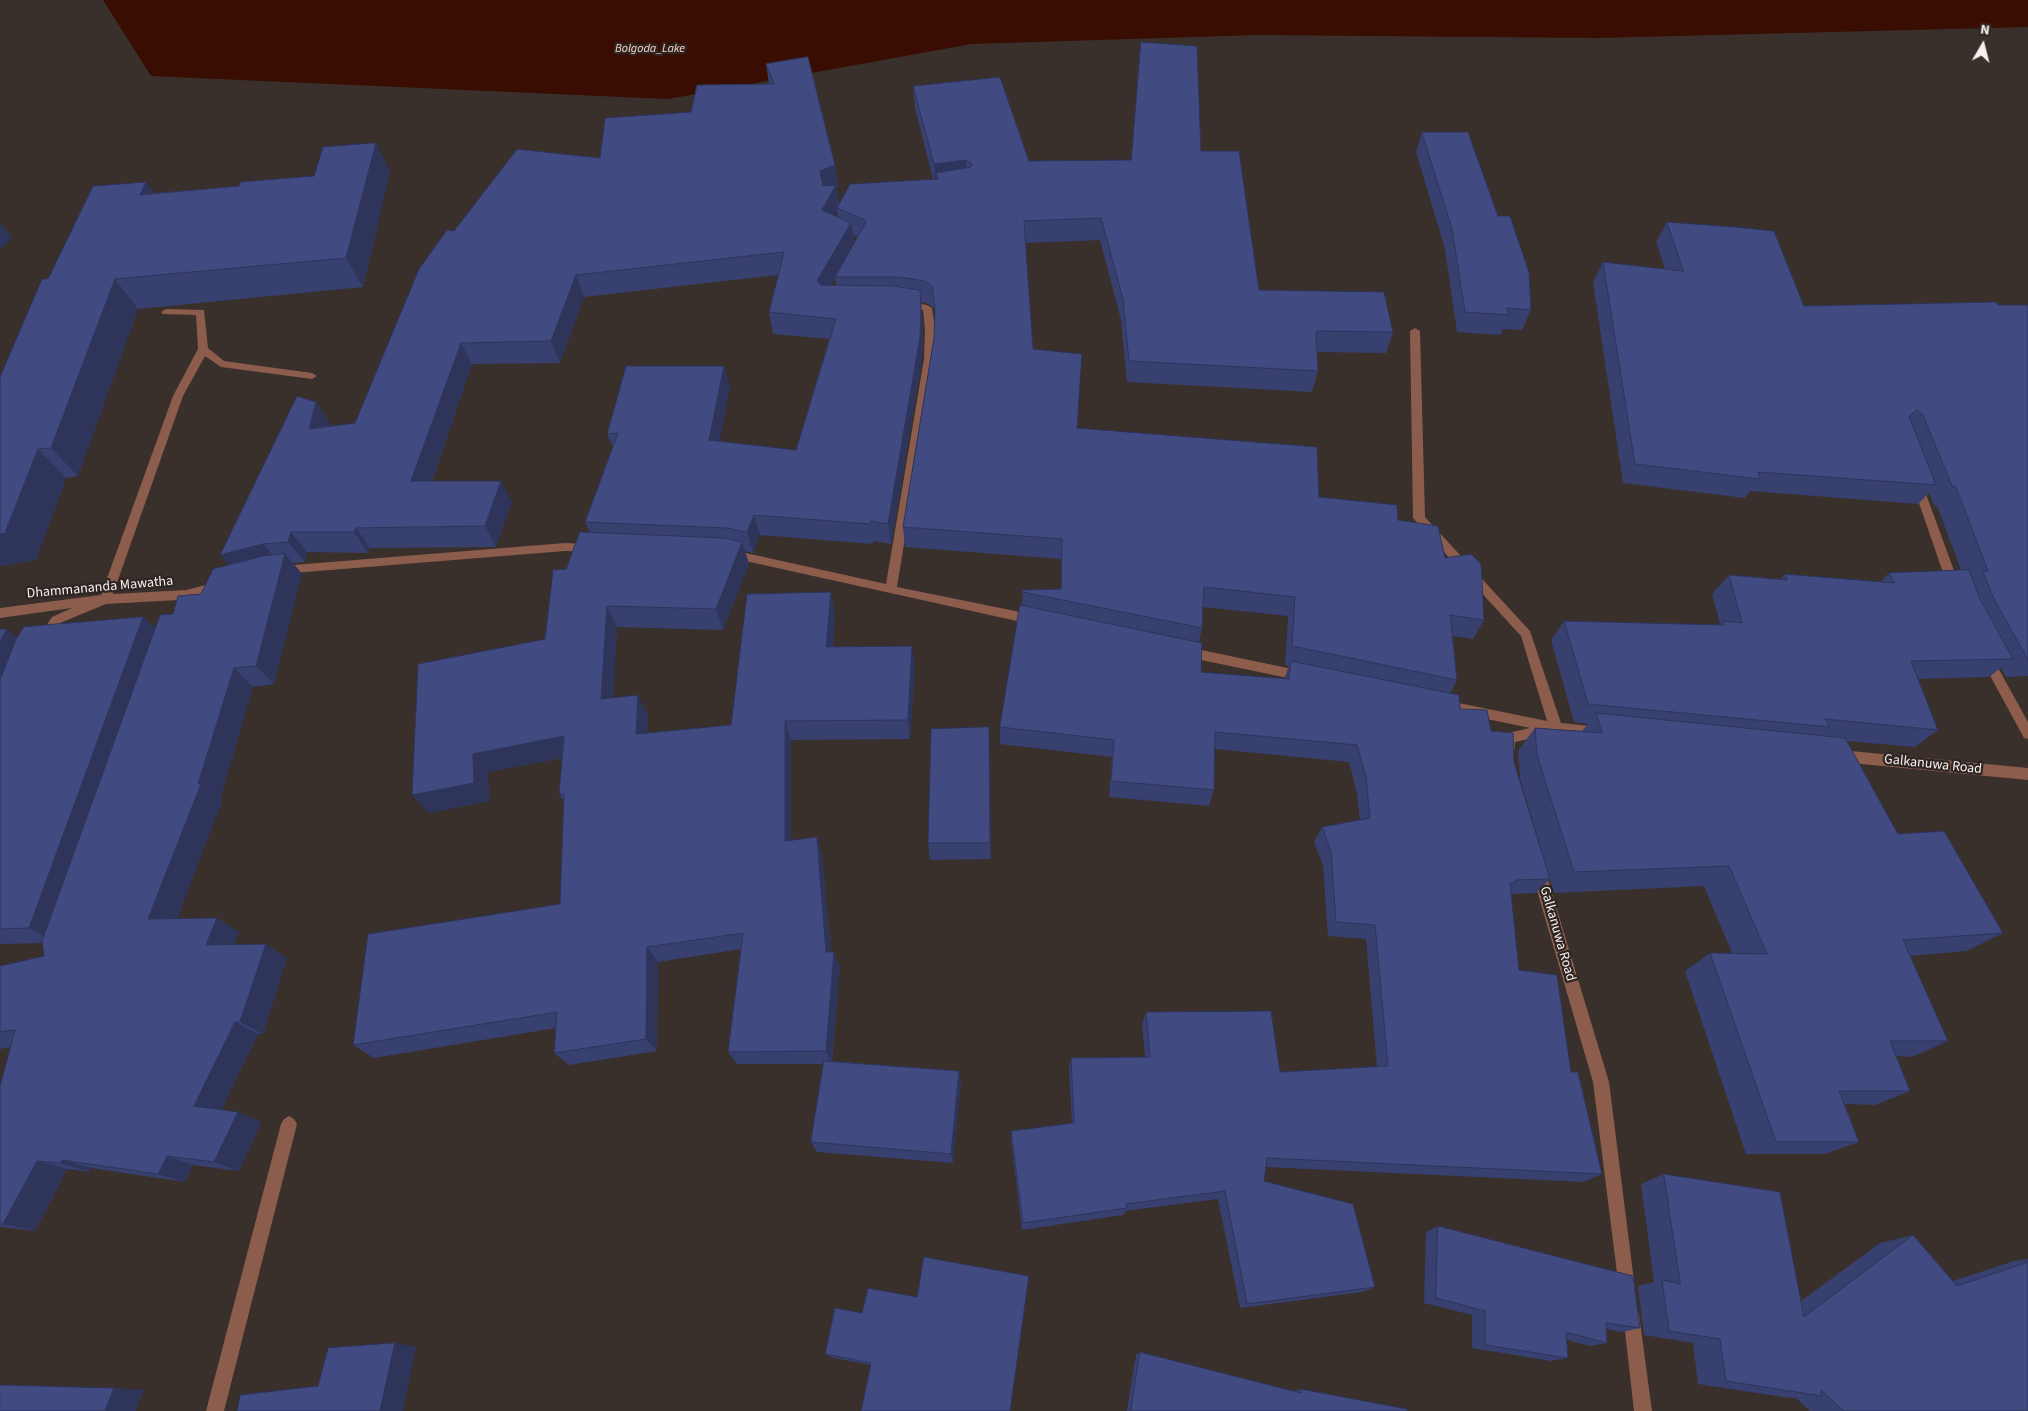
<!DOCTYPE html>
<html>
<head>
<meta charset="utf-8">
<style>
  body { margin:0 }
  #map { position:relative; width:2028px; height:1411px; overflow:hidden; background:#392f2b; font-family:"Source Sans 3",sans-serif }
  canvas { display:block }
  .north { position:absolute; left:1958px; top:20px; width:50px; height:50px; -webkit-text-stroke:4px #2f2522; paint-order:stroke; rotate:8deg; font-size:14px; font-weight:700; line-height:20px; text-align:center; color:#f7f0ee }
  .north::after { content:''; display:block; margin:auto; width:18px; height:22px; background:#f7f0ee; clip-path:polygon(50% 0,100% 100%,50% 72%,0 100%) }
</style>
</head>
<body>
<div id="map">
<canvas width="2028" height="1411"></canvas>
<div class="north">N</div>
</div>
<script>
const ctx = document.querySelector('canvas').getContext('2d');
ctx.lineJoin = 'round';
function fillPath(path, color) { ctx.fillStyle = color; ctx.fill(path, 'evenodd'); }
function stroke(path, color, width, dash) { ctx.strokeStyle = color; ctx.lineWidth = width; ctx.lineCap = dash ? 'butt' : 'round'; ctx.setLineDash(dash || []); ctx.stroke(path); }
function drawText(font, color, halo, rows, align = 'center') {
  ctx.font = font + ' "Source Sans 3",sans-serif'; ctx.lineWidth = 4.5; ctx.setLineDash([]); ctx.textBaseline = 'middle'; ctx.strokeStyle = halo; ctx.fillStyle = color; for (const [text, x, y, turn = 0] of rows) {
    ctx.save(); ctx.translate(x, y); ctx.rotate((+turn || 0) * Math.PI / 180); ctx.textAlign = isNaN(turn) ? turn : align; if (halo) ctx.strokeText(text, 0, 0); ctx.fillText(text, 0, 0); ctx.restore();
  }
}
fillPath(new Path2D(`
  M103 0H2028V27L1598 38 1257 35 971 44 668 99 151 76Z`), '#390d01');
fillPath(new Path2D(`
  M1917 479 1922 483 1960 587 1958 590H1950L1948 587 1912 483Z
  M1987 654 1991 655 2028 722V739L2024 738 1981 659 1983 655Z`), '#8c5c4c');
fillPath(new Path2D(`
  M906 302 927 305 932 308 935 329 934 359 897 587 1035 615 1039 617 1041 620 1039 623 1035 625 732 558 726 554 732 550 886 584 924 359 925 329 923 310 903 307 901 305Z
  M166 309 204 310 208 348 224 361 312 373 317 376 312 379 221 367 205 356 183 396 113 594 186 590 218 582 224 587 222 590 191 598 188 605H180L179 600 106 604 60 623 48 641H40L38 638 52 617 72 608 0 618V608L101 595 173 396 198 349 196 315 163 314 161 312Z
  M1415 328 1420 331 1425 517 1530 631 1561 723 1599 727 1603 728 1605 732 1603 736 1599 737 1556 733 1515 742 1514 753 1509 755 1504 753C1502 747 1501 740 1503 734L1530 728 1444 710 1440 709 1438 705 1440 701 1444 700 1547 721 1521 636 1413 518 1410 331Z
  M565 543 590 544 596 548 590 552 565 551 281 574 275 570 281 566Z
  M1187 647 1302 671 1306 672 1308 676 1306 680 1302 681 1187 657 1183 655 1181 652 1183 649Z
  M1840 750 2028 768V780L1840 762 1835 760 1834 756 1835 752Z
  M1538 864 1543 866 1545 870 1609 1082 1635 1289 1633 1295 1627 1297 1621 1295 1619 1289 1593 1082 1531 870 1533 866Z
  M289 1116 294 1119 297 1124 224 1411H206L281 1124 284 1119Z
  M1631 1306 1637 1308 1639 1314 1652 1411H1634L1623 1314 1625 1308Z`), '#8c5c4c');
fillPath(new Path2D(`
  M766 64 835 165 838 187 837 188 839 204 933 179 915 108 913 86 1029 161 1131 160 1201 151 1259 290 1393 332 1386 353 1317 352 1318 371 1312 392 1127 382 1121 320 1100 240 1025 243 1033 349 1077 428 1319 497 1398 520 1445 558 1484 620 1473 639 1453 636 1457 680 1450 694 1460 709 1491 731 1514 762 1550 879 1536 893 1511 894 1519 970 1571 1072 1602 1174 1584 1182 1266 1167 1264 1181 1375 1287 1363 1292 1240 1308 1218 1199 1125 1211 1123 1215 1022 1230 1011 1140V1131L1072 1123 1069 1069 1071 1058 1145 1057 1142 1024 1146 1012 1280 1072 1377 1067 1366 939 1328 936 1323 866 1314 842 1322 827 1360 820 1357 793 1349 762 1215 749 1214 790 1209 806 1109 797 1112 757 1000 744V727L1022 606 1023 590 1061 589V559L905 547 903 527 934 338 935 317 934 308 926 303 921 302 923 329 922 359 891 544 873 541V544L760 535 753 553 745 551 749 564 723 630 617 627 613 698 648 715 647 733 731 725 835 613 833 647 915 666 910 739 791 740V841L822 854 831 952 840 967 832 1061 959 1071 961 1082 953 1163 817 1152 811 1142 823 1064H737L728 1052 741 949 658 962 657 1051 569 1065 554 1053 556 1028 374 1058 353 1045 560 904 564 802 559 794 562 758 488 772 489 801 429 813 412 795 545 639 566 569 590 533 585 522 613 447 607 434 724 366 730 387 719 441 796 450 829 339 773 334 769 312 778 275 584 297 560 363 472 364 432 481 512 502 496 547 370 548 368 553 307 552 305 562 293 563 302 574 274 684 253 687 220 799 222 801 177 918H217L239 932 234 945 287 958 263 1034H258L221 1110 238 1112 261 1122 239 1171 193 1165 185 1182 91 1168 90 1172 67 1169 35 1231 0 1227V1086L11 1047 0 1049V966L44 956 42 943 0 944V629H6L17 638 143 617 156 629 173 614 201 594 229 565 220 555 316 402 330 424 329 427 355 423 454 231 600 158 691 112 769 84ZM837 211 838 217 834 215ZM853 235 858 237 854 243ZM835 278 836 285H831ZM1203 607 1288 616 1285 665 1289 666 1284 679 1201 672 1199 642 1202 628Z
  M1422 132 1531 310 1522 330 1503 329 1500 335 1457 332 1445 249 1416 152Z
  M376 143 390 172 363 287 138 309 78 476 66 478 36 560 0 566 48 279 146 182 154 193 239 186 314 176Z
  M1667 222 1804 306 2028 305V676L2006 677 2001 668 1989 677 1918 679 1938 730 1915 747 1847 741 1898 834 2003 933 1967 951 1910 956 1948 1041 1912 1057 1896 1056 1910 1091 1875 1105 1845 1104 1859 1142 1825 1154H1746L1685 971 1710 953H1732L1704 886 1554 893 1520 778 1518 751 1535 728 1582 731 1588 724 1574 722 1551 640 1564 621 1719 625 1720 624 1712 594 1729 575 1781 579 1785 574 1880 582 1889 573 1961 570 1937 506 1934 505 1929 493 1918 504 1750 491 1745 498 1623 483 1593 282 1603 262 1665 269 1656 242Z
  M990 745 991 859 930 860 928 843Z
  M1664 1174 1801 1301 1880 1243 1913 1235 1953 1281 2014 1261 2028 1259V1411H1810L1796 1398H1790L1698 1384 1693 1343 1644 1335 1638 1286 1654 1282 1641 1184Z
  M1438 1226 1640 1328 1622 1332 1606 1329 1607 1343 1590 1346 1567 1340 1568 1358 1551 1361 1472 1348V1315L1424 1303 1426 1232Z
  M1028 1284 1010 1411H861L871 1365 834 1358 825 1354 862 1313 917 1297Z
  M1140 1352 1292 1391 1301 1389 1407 1411H1127L1136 1355Z`), '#38406f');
fillPath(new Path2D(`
  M376 143 390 172 363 287 346 258Z
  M966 160 967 181 936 173 937 185H935L934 164Z
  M835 165 838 187 837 188 839 207 837 208V211L825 232 822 210 823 193 820 171Z
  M146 182 166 211 140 195Z
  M0 222 13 238 0 249Z
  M851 223 854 245 835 277V278L821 303 817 281Z
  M576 275 584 297 560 363 551 341Z
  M115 279 138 309 78 476 51 448Z
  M921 307 923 329 922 359 891 544 888 524Z
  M461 343 472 364 424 502 411 481Z
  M724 366 730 387 716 461 709 440Z
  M316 402 330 424 323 451 309 429Z
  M38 449 66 478 36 560 0 566V534Z
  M501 481 512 502 496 547 485 526Z
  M754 515 760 535 753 553 747 532Z
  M356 528 370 548 368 553 354 532Z
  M291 532 307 552 305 562 288 542Z
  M742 542 749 564 723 630 716 609Z
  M263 544 280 564 238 575 220 555Z
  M285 554 302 574 274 684 256 666Z
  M831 592 835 613 831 667 826 647Z
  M607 606 617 627 612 719 601 699Z
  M143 617 163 636 56 942 29 928Z
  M6 629 29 647 0 721V643Z
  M912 646 915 666 910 739 908 720Z
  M234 668 253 687 220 799 222 801 172 933 148 919 198 784Z
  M638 695 648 715 646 753 636 734Z
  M785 721 791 740V859L785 841Z
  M989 727 990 745 991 859 990 843Z
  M564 736 576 755 488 772 489 801 429 813 412 795 473 754Z
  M817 837 822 854 832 967 826 952Z
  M217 918 239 932 229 959 206 945Z
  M266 944 287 958 263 1034 240 1022Z
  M647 947 658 962 657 1051 646 1039Z
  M834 952 840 967 831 1064 826 1051Z
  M235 1022 258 1034 218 1116 194 1106Z
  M959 1071 961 1082 953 1163 951 1154Z
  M238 1112 261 1122 239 1171 214 1162Z
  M167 1156 193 1165 185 1182 158 1174Z
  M62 1160 91 1168 90 1172 60 1163Z
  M37 1161 67 1169 35 1231 3 1224Z
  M395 1343 416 1347 403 1411H380Z
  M114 1388 144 1390 136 1411H105Z`), '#2e345a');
const building = new Path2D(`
  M1141 42 1197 46 1201 151H1239L1259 290 1384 292 1393 332 1316 331 1318 371 1129 361 1123 299 1101 218 1024 221 1033 349 1082 354 1077 428 1317 447 1319 497 1397 505 1398 520 1438 526 1445 558 1471 554 1481 564 1484 620 1450 615 1457 680 1292 646 1295 597 1204 587 1202 628 1022 592 1023 590 1061 589 1062 539 903 527 934 338 935 308 932 286 924 281 899 277H835L866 222 865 220 837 208 850 184 938 179 936 173 971 167 972 164 966 160 934 164 913 86 1000 77 1029 161 1131 160Z
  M808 57 835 165 820 171 823 186 836 185 822 210 851 223 817 281 821 285 893 286 920 290 921 307 920 337 888 524 870 521V524L754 515 747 532 726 528 585 522 618 433 607 434 626 366H724L709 440 796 450 836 319 769 312 784 252 576 275 551 341 461 343 411 481H501L485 526 356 528 354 532H291L288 542 263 544 220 555 297 396 316 402 309 429 355 423 419 269 447 230 454 231 517 149 600 158 605 118 691 112 697 85 774 84 766 64Z
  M1422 132H1468L1498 216H1510L1529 272 1531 310 1507 308 1509 315 1465 312 1452 229Z
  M376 143 346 258 115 279 51 448 38 449 5 533 0 534V377L42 279H48L93 186 146 182 140 195 239 186 240 182 314 176 323 147Z
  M1667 222 1735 227 1774 231 1804 306 1996 302 1998 305H2028V660L1993 597 1983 571H1988L1956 487 1952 486 1923 415 1917 410 1909 416 1936 485 1758 472 1760 479 1635 464 1603 262 1683 271Z
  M580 532 725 538 742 542 716 609 607 606 601 699 638 695 636 734 731 725 747 594 831 592 826 647 912 646 908 720 785 721V841L817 837 826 952H834L826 1051 728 1052 743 933 647 947 646 1039 554 1053 557 1012 353 1045 368 934 560 904 564 794H559L564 736 473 754 474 783 412 795 418 664 545 639 553 570 566 569Z
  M285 554 256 666 234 668 198 784H201L148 919 217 918 206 945 266 944 240 1022H235L194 1106 238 1112 214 1162 167 1156 158 1174 62 1160 60 1163 37 1161 3 1224H0V1086L15 1030 0 1032V966L44 956 42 941 160 615 173 614 178 596 201 594 213 569 263 556Z
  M1969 570 1979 597 2013 659 1911 661 1938 730 1825 719 1830 727 1588 704 1564 621 1724 625 1723 621 1742 623 1729 575 1787 580 1785 574 1895 583 1889 573Z
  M1020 605 1202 643 1201 672 1289 679 1291 661 1459 695 1460 709 1487 710 1491 731 1513 733 1514 762 1550 879 1515 880V883H1510L1519 970 1557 975 1571 1072H1578L1602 1174 1267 1158 1264 1181 1353 1204 1375 1287 1247 1304 1225 1191 1126 1204 1127 1208 1023 1223 1011 1131 1074 1123 1071 1058 1150 1057 1146 1012 1271 1011 1280 1072 1388 1066 1375 925 1336 922 1331 851 1322 827 1370 818 1366 777 1357 745 1215 732 1214 790 1111 781 1114 740 1000 727Z
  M143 617 29 928 0 929V680L16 639 24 627Z
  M0 629H6L0 643Z
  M1596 713 1845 738 1898 834 1944 831 2003 933 1903 940 1948 1041H1890L1910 1091H1839L1859 1142H1776L1710 953 1767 954 1729 866 1574 872 1537 755 1535 728 1602 733Z
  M989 727 990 843H928L931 729Z
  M824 1061 959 1071 951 1154 811 1142Z
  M1664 1174 1780 1192 1804 1317 1913 1235 1957 1286 2028 1262V1411H1844L1821 1390 1822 1396 1726 1381 1720 1339 1669 1331 1662 1280 1680 1284Z
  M1438 1226 1633 1276 1640 1328 1606 1323 1607 1343 1566 1332 1568 1358 1485 1345V1311L1436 1298Z
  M924 1257 1029 1276 1010 1411H861L871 1363 825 1354 835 1308 862 1313 868 1288 917 1297Z
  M395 1343 380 1411H237L240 1395 318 1386 328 1348Z
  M1140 1352 1301 1393V1389L1407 1409V1411H1131Z
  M0 1385 114 1388 105 1411H0Z`);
fillPath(building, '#414a81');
stroke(building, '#2e345a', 1);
drawText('italic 12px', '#fdd5c8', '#2f2522', [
  ["Bolgoda_Lake",650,49]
]);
drawText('14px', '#f7f0ee', '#2f2522', [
  ["Dhammananda Mawatha",100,588,-5],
  ["Galkanuwa Road",1933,765,6],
  ["Galkanuwa Road",1557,934,74]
]);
</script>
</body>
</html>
